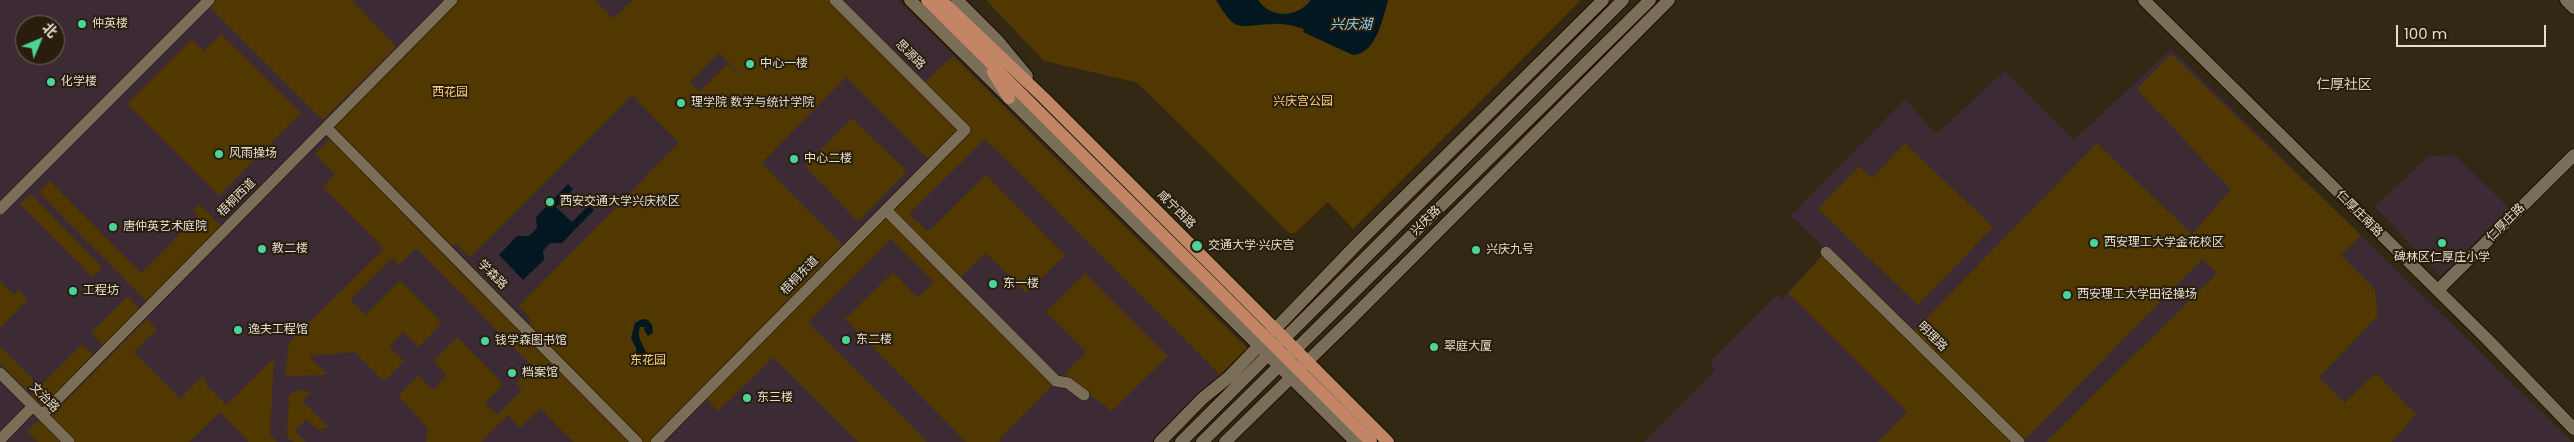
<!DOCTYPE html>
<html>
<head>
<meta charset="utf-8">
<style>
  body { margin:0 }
  #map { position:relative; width:2574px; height:442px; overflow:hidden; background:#322814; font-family:Poppins,"Noto Sans SC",sans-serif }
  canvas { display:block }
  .north { position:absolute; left:15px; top:15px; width:50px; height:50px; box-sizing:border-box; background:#281e0b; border:1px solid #736a5a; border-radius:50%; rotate:45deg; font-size:14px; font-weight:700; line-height:20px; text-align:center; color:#e4ddd1 }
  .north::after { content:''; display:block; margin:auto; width:18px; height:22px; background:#4ad49c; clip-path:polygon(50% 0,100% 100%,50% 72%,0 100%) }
  .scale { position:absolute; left:2396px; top:25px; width:150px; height:22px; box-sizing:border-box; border:2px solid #e4ddd1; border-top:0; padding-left:6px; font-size:15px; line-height:18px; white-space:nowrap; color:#e4ddd1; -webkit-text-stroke:4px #281e0b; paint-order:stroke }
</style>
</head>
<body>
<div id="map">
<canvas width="2574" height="442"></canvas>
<div class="north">北</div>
<div class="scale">100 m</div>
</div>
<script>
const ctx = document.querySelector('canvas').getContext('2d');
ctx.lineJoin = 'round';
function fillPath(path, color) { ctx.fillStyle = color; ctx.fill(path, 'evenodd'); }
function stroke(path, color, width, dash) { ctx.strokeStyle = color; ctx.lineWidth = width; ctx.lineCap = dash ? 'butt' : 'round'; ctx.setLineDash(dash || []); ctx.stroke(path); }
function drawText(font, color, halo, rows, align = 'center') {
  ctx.font = font + ' Poppins,"Noto Sans SC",sans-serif'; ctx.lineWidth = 4; ctx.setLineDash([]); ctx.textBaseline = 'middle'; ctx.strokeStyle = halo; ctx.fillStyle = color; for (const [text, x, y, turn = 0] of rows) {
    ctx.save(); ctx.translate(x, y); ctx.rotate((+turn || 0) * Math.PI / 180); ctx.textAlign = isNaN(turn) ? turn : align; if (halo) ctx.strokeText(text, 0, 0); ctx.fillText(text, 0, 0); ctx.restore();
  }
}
fillPath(new Path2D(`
  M0 0H898L1247 348 1151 442H0ZM25 25H55V55H25Z
  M2171 49 2572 442H1644L1716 370 1710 362 1777 295 1782 299 1826 250 1791 216 1905 99 1936 134 2005 71 2074 140Z
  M2455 155 2510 209 2441 276 2375 207 2428 156Z`), '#3c2b35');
fillPath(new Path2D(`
  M210 0H352L396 47 323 120 207 4Z
  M452 0H595L613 19 633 0H835L921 86 953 56 1247 348 1220 375 985 139 909 214 928 232 986 175 1065 255 1026 293 986 253 957 280 1056 381 999 440 1000 442H966L845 319 893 272 918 298 934 282 891 239 808 322 927 442H858L773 357 718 411 703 395 656 442H573L540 408 520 428 508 415 481 442H426L427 427 398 396 418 375 433 390 447 375 434 361 457 337 503 384 485 403 497 415 522 390 516 383 533 367 416 248 399 265 392 258 350 300 366 315 400 281 442 323 418 347 403 332 389 346 404 361 384 381 355 352 309 356 328 375 285 376 289 342 384 249 323 187 335 174 315 154 333 135 327 128ZM719 53 746 80 728 64 699 92 690 82ZM846 77 932 163 846 249 762 163ZM632 95 679 143 519 306 531 320 527 330 445 248 456 244 470 257Z
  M986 0H1581L1353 229 1328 202 1295 233H1289L1143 88 1135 82 1044 61Z
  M221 34 301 113 219 196 127 104 192 39 204 51Z
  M2171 54 2361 235 2341 255 2375 289 2378 316 2319 377 2344 403 2376 373 2416 414 2392 442H2046L2217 273 2202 259 2023 442 1910 335 2097 143 2192 234 2231 190 2137 89Z
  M852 118 907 171 858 222 805 166Z
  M1905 143 1993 227 1918 305 1818 209 1859 166 1872 178Z
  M50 181 141 273 198 216 193 211 199 204 222 227 147 302 39 192Z
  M31 194 102 267 93 278 20 204Z
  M1826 252 2016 442H1878L1907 412 1788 293Z
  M1085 273 1168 356 1112 411 1063 376 1086 352 1046 312Z
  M0 281 14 295 19 290 28 299 0 328Z
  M128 296 141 310 104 346 91 333Z
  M147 319 157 330 134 352 180 399 203 376 206 385 226 405 274 358 270 434 277 442H249L220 412 189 442H69L47 420Z
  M82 344 94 356 43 407 31 395Z
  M0 346 35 382 27 390 0 363Z
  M299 390 311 392 302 401 329 428 317 429 306 419 295 431 306 442H293L287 436 289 394Z
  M39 420 61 442H38L27 431Z`), '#513800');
fillPath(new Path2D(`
  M1216 0H1258C1271 19 1297 18 1311 0H1388C1383 18 1376 54 1353 55L1303 32 1304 29C1294 26 1284 23 1273 24 1238 25 1237 35 1216 0Z
  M568 184 573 189 556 207 572 222 589 205 594 210 562 243H550L543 251 544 260 523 280 499 255 517 236H529L537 228 536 217Z
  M642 319 648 320 652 325 653 333 648 336 644 330 645 327H640C635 342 649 348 648 362L641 366 636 363V348L631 338 635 323Z`), '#031720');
const street = new Path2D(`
  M327 128 637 442
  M0 209 209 0
  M886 210 1056 381 1068 383 1084 395
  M1826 252 2019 442
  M0 373 69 442
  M42 415 452 0
  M0 440 33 406
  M656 442 965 130 835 0`);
const secondary = new Path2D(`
  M910 0 1356 442
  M957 0 998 41 1027 76
  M2144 0 2487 339 2574 429
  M2566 0 2574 8
  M2438 290 2574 155
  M1160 442 1203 398 1229 377 1359 242 1603 0
  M1181 442 1623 0
  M1202 442 1650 0
  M1225 442 1353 317 1669 0`);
const primary = new Path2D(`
  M927 0 1371 442
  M941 0 1044 98 1388 442
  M993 72 1009 98`);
stroke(street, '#1a1001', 12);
stroke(secondary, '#1a1001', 14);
stroke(primary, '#1a1001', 14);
stroke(street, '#7a6e59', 11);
stroke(secondary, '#7a6e59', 12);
stroke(primary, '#c28566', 12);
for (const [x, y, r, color] of [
  [82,24,5,"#4ad49c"],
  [750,64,5,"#4ad49c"],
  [51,82,5,"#4ad49c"],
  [681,103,5,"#4ad49c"],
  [219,154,5,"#4ad49c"],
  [794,159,5,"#4ad49c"],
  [550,202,5,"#4ad49c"],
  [113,227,5,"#4ad49c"],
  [2094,243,5,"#4ad49c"],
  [2442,243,5,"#4ad49c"],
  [1197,246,6,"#4ad49c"],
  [262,249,5,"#4ad49c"],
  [1476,250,5,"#4ad49c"],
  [993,284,5,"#4ad49c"],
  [73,291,5,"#4ad49c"],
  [2067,295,5,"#4ad49c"],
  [238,330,5,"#4ad49c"],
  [846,340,5,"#4ad49c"],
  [485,341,5,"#4ad49c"],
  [1434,347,5,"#4ad49c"],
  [512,373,5,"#4ad49c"],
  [747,398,5,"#4ad49c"]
]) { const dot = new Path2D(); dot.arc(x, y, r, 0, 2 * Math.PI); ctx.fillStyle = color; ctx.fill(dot); stroke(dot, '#281e0b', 2); }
drawText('12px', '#e4ddd1', '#281e0b', [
  ["仲英楼",92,24],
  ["中心一楼",760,64],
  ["化学楼",61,82],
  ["理学院 数学与统计学院",691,103],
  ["风雨操场",229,154],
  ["中心二楼",804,159],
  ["西安交通大学兴庆校区",560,202],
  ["唐仲英艺术庭院",123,227],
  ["西安理工大学金花校区",2104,243],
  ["交通大学·兴庆宫",1208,246],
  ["教二楼",272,249],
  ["兴庆九号",1486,250],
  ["碑林区仁厚庄小学",2442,258,"center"],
  ["东一楼",1003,284],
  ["工程坊",83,291],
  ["西安理工大学田径操场",2077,295],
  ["逸夫工程馆",248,330],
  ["东二楼",856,340],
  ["钱学森图书馆",495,341],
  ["翠庭大厦",1444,347],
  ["档案馆",522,373],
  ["东三楼",757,398]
], 'left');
drawText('12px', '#e4ddd1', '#281e0b', [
  ["思源路",910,55,45],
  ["梧桐西道",237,198,-45],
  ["咸宁西路",1176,210,45],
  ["仁厚庄南路",2359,214,45],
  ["兴庆路",1426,221,-44],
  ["仁厚庄路",2506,223,-45],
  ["学森路",492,275,45],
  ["梧桐东道",800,276,-46],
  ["明理路",1932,337,45],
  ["文治路",44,398,45]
]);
drawText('12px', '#fbcf7f', '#281e0b', [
  ["西花园",450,93],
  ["兴庆宫公园",1303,102],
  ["东花园",648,361]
]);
drawText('italic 14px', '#87d1f4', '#281e0b', [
  ["兴庆湖",1351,25]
]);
drawText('14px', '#e1d3bb', '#281e0b', [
  ["仁厚社区",2344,85]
]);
</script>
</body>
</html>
